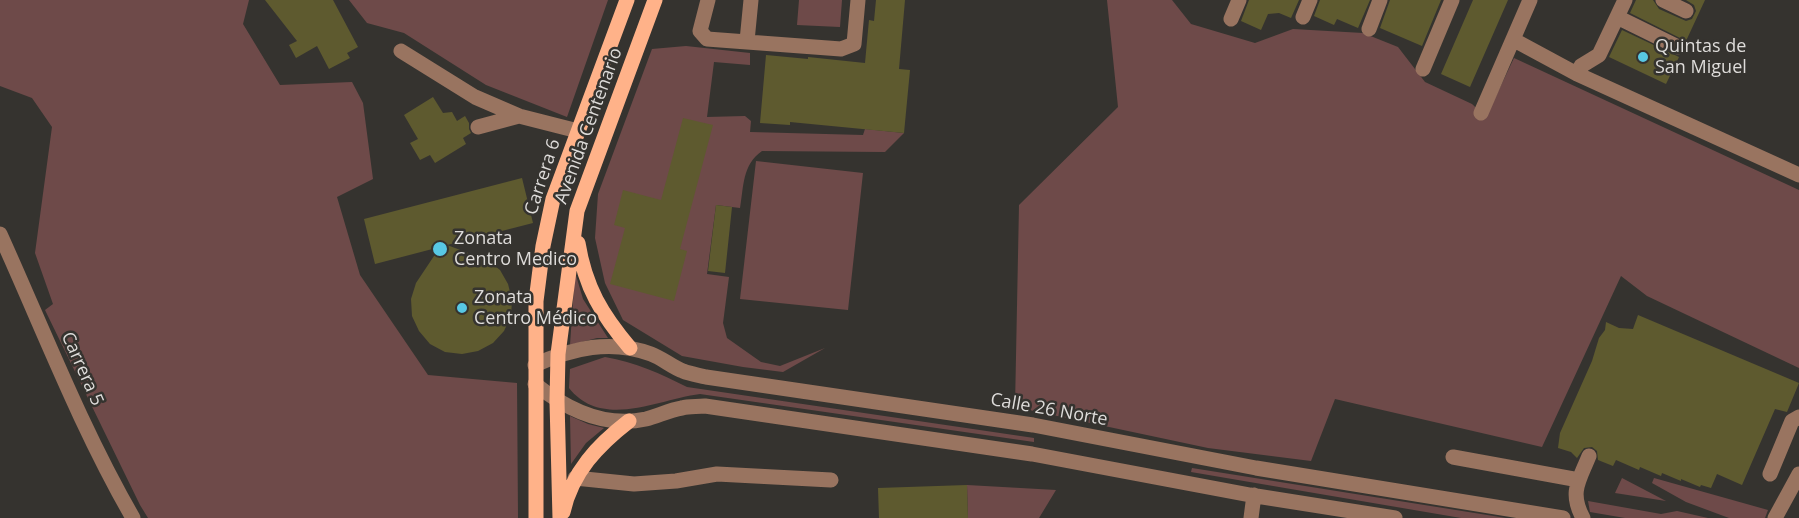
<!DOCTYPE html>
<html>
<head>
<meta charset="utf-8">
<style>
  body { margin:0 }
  canvas { display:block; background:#35332f }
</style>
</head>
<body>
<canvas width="1799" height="518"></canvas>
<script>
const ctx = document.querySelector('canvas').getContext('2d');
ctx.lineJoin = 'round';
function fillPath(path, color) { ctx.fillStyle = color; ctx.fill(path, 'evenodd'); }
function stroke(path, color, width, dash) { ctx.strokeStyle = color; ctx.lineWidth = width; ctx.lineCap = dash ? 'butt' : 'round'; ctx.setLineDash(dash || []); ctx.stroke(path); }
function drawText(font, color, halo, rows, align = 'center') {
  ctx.font = font + ' "Open Sans",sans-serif'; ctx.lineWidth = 5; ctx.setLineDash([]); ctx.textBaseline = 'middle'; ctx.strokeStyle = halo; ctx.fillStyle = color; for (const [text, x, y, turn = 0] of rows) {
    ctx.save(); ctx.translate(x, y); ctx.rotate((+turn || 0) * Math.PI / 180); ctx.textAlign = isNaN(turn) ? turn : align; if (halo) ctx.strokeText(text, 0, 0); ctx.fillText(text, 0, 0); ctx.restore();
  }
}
fillPath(new Path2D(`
  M0 0H249L243 24 280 85 352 82 363 103 373 179 337 197 360 275 428 375 517 383 518 518H148L140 505 45 310 53 304 35 253 52 127 32 98 0 86Z
  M349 0H608L567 117 486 85 404 33 367 23Z
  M799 0H842L840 27 797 25Z
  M1107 0H1172L1191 24 1255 43 1293 29 1363 33 1398 47 1425 82 1472 104 1486 117 1514 58 1799 190V368L1647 296 1621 276 1542 447 1335 399 1311 461 1208 448 1015 407 1019 205 1118 107Z
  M686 46 750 53V65L714 62 707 117 745 116 751 121 750 132 863 135 865 129 904 133 885 152 762 151C742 165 744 186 740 208L716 205 707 274 729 277 723 323 727 338 761 362 780 366 825 348 783 372 743 367 682 356 623 320 605 283 595 238 598 194 652 49Z
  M756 161 863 173 848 310 740 299Z
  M575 272 583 299 608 338H597L570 345Z
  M605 357C635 362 661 374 687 387L1034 438V442L700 394C659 399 602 430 569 388L570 369Z
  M570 416 588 424 604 428 586 443 571 464Z
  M1192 468 1506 518H1461L1191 472Z
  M1622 478 1666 501 1615 493Z
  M1654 478 1768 510 1765 518H1729L1686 502 1652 483Z
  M967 485 1056 490 1039 518H968Z
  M1588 501 1661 514 1677 511 1708 518H1625L1590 512Z`), '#6e4a49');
fillPath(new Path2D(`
  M265 0H333L358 47 347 53 350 58 329 69 317 46 296 58 289 45 297 41Z
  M876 0H905L899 69 910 70 904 133 790 122V125L760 123 766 55 808 59V57L865 63 869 20 874 21Z
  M1249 0H1299L1291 18 1279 13 1268 14 1261 30 1241 21Z
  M1320 0H1370L1358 28 1337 19 1334 25 1314 16Z
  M1390 0H1441L1422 46 1380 28Z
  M1473 0H1508L1470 87 1441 74Z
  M1636 0H1653L1659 9 1686 21 1692 19 1696 11 1694 5 1686 0H1705L1686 41 1630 13Z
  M1622 30 1679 57 1666 84 1609 57Z
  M433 97 443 113 452 112 457 121 465 116 469 123V129L471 133 463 138 466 144 435 163 430 155 420 160 410 143 418 139 404 115Z
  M683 118 713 125 680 249 687 251 674 301 610 284 625 228 614 225 623 190 661 200Z
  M522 178 533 223 447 245 487 260 500 270 508 284 512 300 511 316 504 331 493 343 478 351 462 354 445 352 430 344 419 331 412 316 411 299 416 283 440 247 375 264 364 219Z
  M716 205 732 207 725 273 708 271Z
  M1638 315 1799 383 1787 412 1775 409 1742 485 1717 474 1711 488 1701 485 1700 487 1681 479V481L1662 473 1661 476 1640 467 1639 470 1616 460 1613 466 1598 460 1597 451 1592 447 1584 448 1577 458 1571 452 1558 448 1560 433 1592 361 1599 338 1605 330 1606 322 1619 328 1633 329Z
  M967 485 968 518H879L878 488Z`), '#5e5a2f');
stroke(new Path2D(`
  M708 0 700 31 707 39 841 49 854 44 858 0
  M1663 0 1686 11
  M1303 17 1310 0
  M1617 17 1678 47
  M1231 19 1239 0
  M1369 29 1380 0
  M1514 40 1577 74 1799 175
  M747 41 751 0
  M401 51 475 97 519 116 578 131
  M1423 69 1452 0
  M1577 74 1581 66 1599 55 1625 0
  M1481 113 1530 0
  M478 127 519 116
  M0 234C43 329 81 428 133 518
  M535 365C572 348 611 339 651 354 662 358 672 367 683 371 690 374 698 375 706 377L1033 425 1256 468 1563 518
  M535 384C566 409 605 428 646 419 658 416 669 410 682 408 689 406 697 407 705 406L1032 454 1250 495 1395 518
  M1453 457 1579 480
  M1770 474 1792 421 1799 417
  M575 478 634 484 676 481 717 474 831 480
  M1251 518 1254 495
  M1583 518C1569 492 1579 481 1589 456
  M1775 518 1799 474`), '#997460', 15);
stroke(new Path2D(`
  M578 243C585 287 602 315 630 348
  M563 512C572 472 598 445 629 421
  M536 518V301L543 246 553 199 627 0
  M560 518 557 401 558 354 577 211 655 0`), '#ffb289', 15);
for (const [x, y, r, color] of [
  [1643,57,6,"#58c8e4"],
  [440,249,8,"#58c8e4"],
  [462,308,6,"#58c8e4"]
]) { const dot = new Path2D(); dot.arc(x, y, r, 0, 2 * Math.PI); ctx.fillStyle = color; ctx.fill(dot); stroke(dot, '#35332f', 2); }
drawText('18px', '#dedcda', '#35332f', [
  ["Quintas de",1655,47],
  ["San Miguel",1655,68],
  ["Zonata",454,239],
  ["Centro Medico",454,260],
  ["Zonata",474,298],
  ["Centro Médico",474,319]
], 'left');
drawText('18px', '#dedcda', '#35332f', [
  ["Avenida Centenario",589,126,-70],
  ["Carrera 6",543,177,-72],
  ["Carrera 5",82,369,66],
  ["Calle 26 Norte",1049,410,10]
]);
</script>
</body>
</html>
